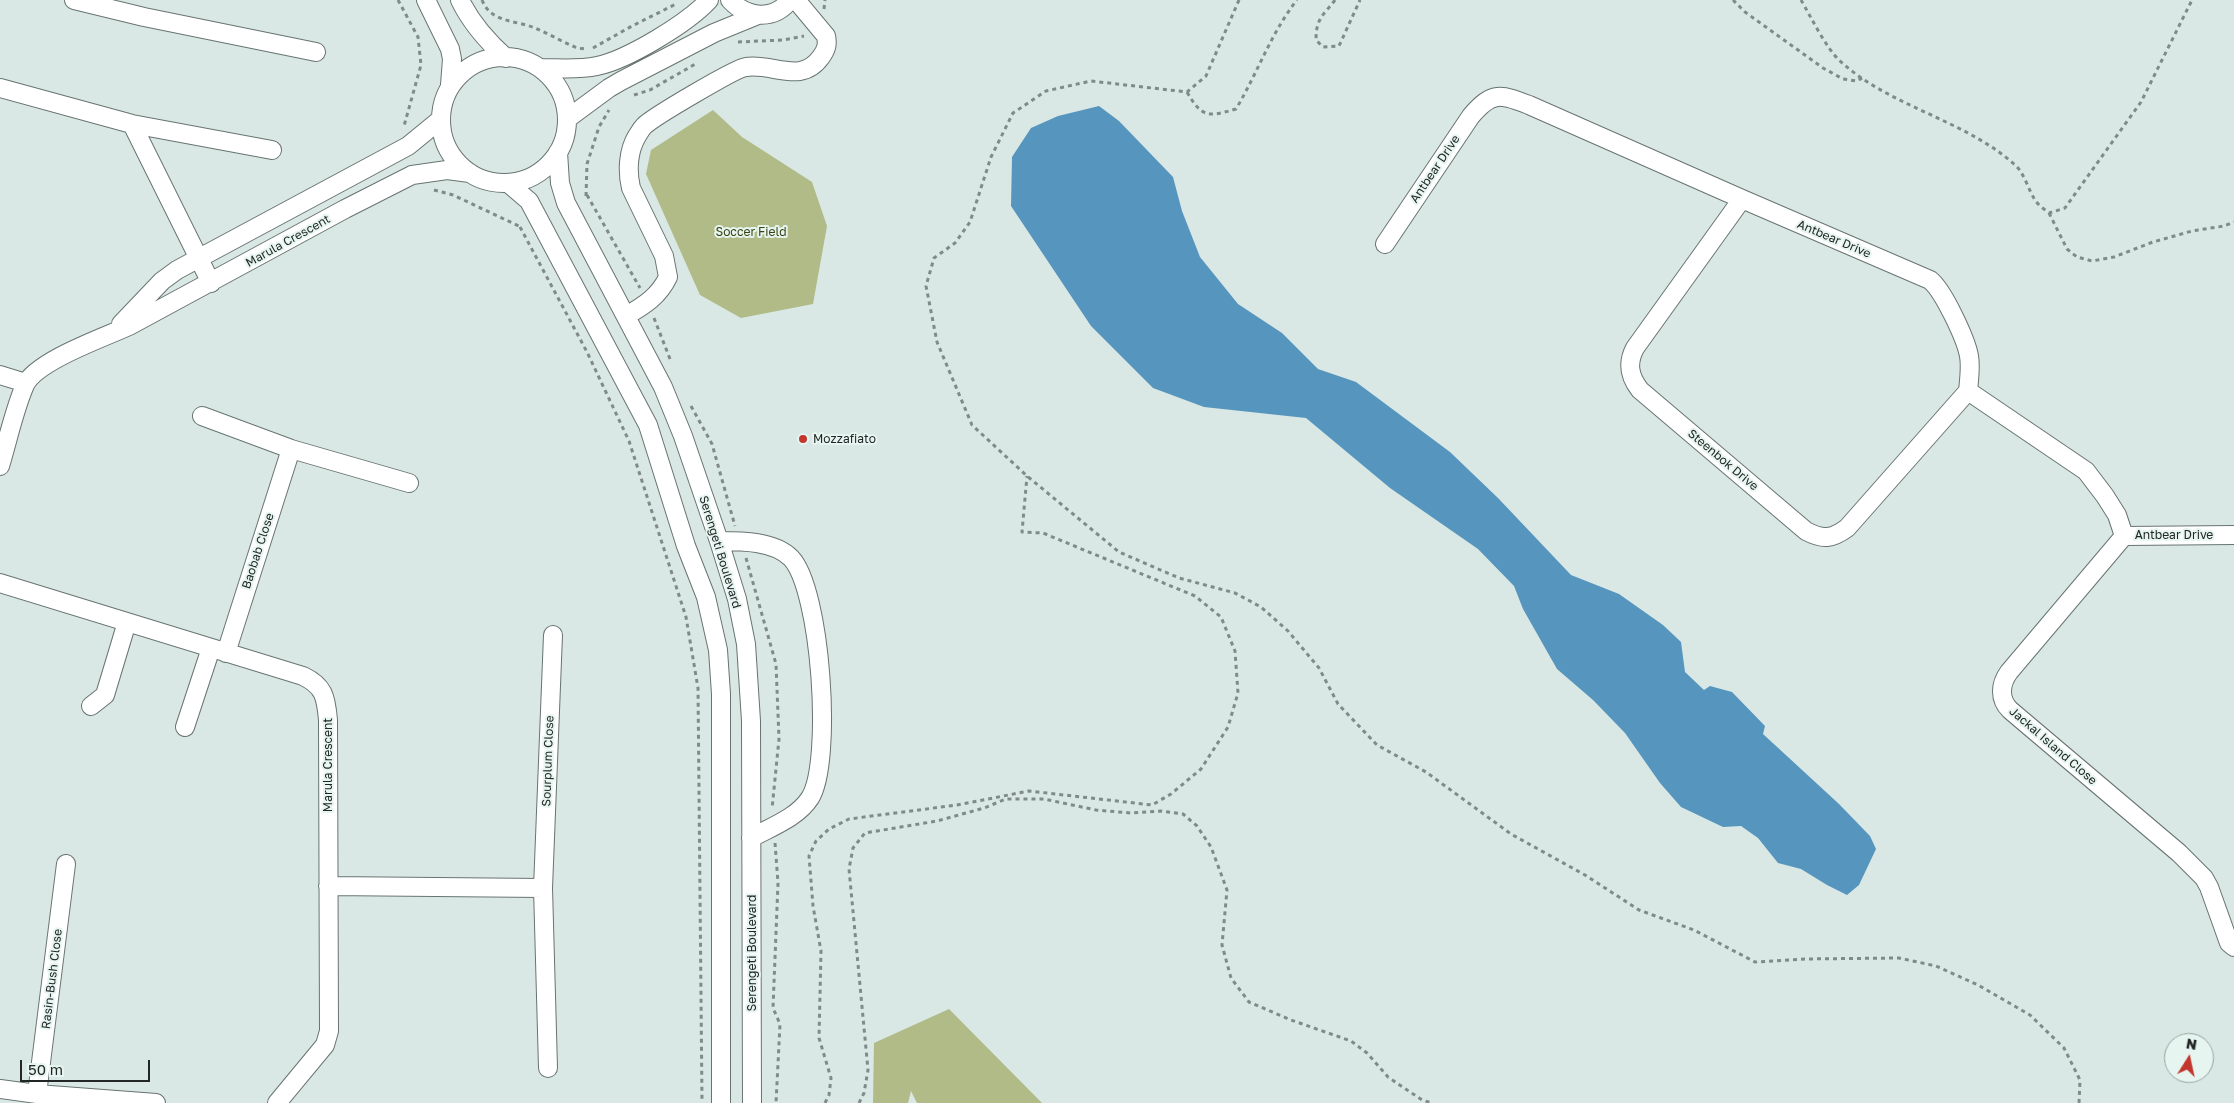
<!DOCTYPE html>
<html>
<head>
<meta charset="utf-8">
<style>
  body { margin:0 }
  #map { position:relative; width:2234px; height:1103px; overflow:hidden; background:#d9e8e4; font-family:"Golos Text",sans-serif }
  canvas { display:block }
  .north { position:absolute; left:2164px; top:1033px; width:50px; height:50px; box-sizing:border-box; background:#e7f5f1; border:1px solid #98a3a0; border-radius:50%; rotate:10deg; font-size:14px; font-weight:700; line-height:20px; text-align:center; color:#222726 }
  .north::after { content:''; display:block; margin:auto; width:18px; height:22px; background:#c3362d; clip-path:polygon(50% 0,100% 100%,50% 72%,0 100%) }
  .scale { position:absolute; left:20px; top:1060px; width:130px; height:22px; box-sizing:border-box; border:2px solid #222726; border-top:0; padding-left:6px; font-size:15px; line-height:18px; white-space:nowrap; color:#222726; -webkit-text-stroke:4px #e7f5f1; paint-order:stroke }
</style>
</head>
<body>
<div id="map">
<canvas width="2234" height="1103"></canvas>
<div class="north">N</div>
<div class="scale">50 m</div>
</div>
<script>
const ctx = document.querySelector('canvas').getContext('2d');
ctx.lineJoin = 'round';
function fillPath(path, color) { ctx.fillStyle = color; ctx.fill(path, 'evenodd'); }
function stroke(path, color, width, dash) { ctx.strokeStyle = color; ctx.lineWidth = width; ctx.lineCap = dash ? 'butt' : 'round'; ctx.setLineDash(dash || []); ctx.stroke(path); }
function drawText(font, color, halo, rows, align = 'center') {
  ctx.font = font + ' "Golos Text",sans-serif'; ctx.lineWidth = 4; ctx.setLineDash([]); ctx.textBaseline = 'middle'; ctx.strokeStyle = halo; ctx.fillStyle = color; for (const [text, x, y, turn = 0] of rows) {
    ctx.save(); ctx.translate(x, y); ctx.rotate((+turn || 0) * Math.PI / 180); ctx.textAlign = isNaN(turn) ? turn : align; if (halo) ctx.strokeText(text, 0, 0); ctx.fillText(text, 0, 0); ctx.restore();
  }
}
fillPath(new Path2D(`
  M713 110 742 137 812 182 827 226 813 304 741 318 700 295 646 174 651 150Z
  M949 1009 1042 1103H917L911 1091 908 1103H873L874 1043Z`), '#b0bb88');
fillPath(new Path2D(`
  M1099 106 1119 121 1173 177 1182 211 1200 257 1238 304 1282 333 1318 369 1356 382 1450 452 1498 498 1571 575 1619 594 1663 625 1681 642 1685 672 1704 690 1710 686 1732 692 1765 726 1763 734 1839 804 1870 836 1876 849 1859 885 1847 895 1827 885 1801 869 1778 863 1758 838 1741 826 1723 827 1681 807 1660 783 1625 733 1593 700 1557 669 1523 609 1514 586 1478 549 1390 488 1306 418 1204 407 1153 388 1091 326 1011 206 1012 157 1031 128 1058 116Z`), '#5695be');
const minor = new Path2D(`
  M74 0 144 17 316 52
  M426 0 450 49 452 59 450 85
  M460 0C471 23 487 41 506 58
  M730 0C747 18 774 21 790 0
  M441 120a63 63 0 1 1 126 0a63 63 0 1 1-126 0Z
  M540 68C559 68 578 70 597 66 627 60 688 23 709 0
  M0 88 132 124 272 150
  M567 119 609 88 621 81 714 33 758 15
  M132 124 211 283
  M558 152 560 183 566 203 663 387 683 436 719 541 737 599 746 644 751 721 752 1103
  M508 183 529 201 648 425 686 546 706 597 718 650 721 694V1103
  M1742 199 1635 348C1627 363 1629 376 1640 390L1806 531C1823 540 1832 539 1847 528L1968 391
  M1385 244 1471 116C1492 91 1501 94 1529 105L1742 199 1930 280C1943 290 1966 339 1969 356 1971 367 1969 380 1968 391L2086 471 2105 496 2117 515 2124 536
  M626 316C645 305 659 296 668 277L664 256 631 188C627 171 628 151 637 136 639 133 641 129 644 126 653 117 736 68 746 67 774 63 801 85 821 57 826 50 828 45 826 36L796 0
  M121 324 162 281 177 270 408 146 441 119
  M0 375 26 383
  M202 416 291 449 409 483
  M0 466C8 440 14 410 25 385 36 361 105 337 129 326L345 209 412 175 447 170 470 173
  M2124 536 2009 672C2000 684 1999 699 2010 710L2179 853 2204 878 2209 887 2229 943 2234 947
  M2124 536 2234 535
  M719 541C742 541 774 541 791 558 821 589 833 762 810 798 797 818 771 827 751 838
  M0 583 303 676C324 686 326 697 328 720L329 1031 325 1045 277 1103
  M226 653 291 449
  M91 706 105 695 127 622
  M185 727 211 648
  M328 886 543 888
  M548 1068 543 888 553 635
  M0 1089 37 1094 156 1103
  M37 1094 66 864`);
stroke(minor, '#687471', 20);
stroke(new Path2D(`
  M398 0 418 37 421 65 404 126
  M482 0C491 23 516 20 535 28 549 34 563 42 577 48L585 49
  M1239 0 1206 76 1187 92 1091 81 1046 91 1013 113 991 157 970 222 955 243 934 258 926 286 937 342 972 425 1027 476 1119 552 1179 578 1235 593 1261 607 1288 631 1319 668 1338 704 1377 745 1426 772 1511 834 1585 875 1639 910 1694 930 1755 962 1805 959 1899 958 1936 966 1978 985 2030 1015 2064 1048 2080 1080 2079 1103
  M1335 0C1323 16 1316 18 1316 40L1323 47 1339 46 1360 0
  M1733 0 1745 12 1823 68 1843 79 1857 81 1862 78
  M1801 0C1811 17 1826 48 1840 61 1890 107 1963 119 2014 164 2024 172 2028 189 2035 200 2038 205 2044 209 2049 213L2065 208 2141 102 2192 0
  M824 9 825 0
  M738 42 783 40 804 36
  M593 48 632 26 676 4
  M1187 92C1202 118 1208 117 1236 109 1258 72 1271 33 1297 0
  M634 95 650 90 697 63
  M434 190 453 195 521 227
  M587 195 640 288
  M586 196 587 164 599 127 609 110
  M2049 213 2067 249 2077 257 2092 261 2114 257 2153 242 2192 231 2224 226 2234 222
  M520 227 587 352 629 441 686 617 698 688 702 1100
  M654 318 670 359
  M691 406 712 444 735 526
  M746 558 776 664 779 739 772 809
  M775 843 778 883 773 1008 780 1024 776 1103
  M825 1103 829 1095 831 1078 819 1038 821 951 813 906 809 856 816 841 829 829 849 819 957 805 1029 791 1152 805 1171 794 1201 769 1228 727 1238 693 1235 651 1221 617 1195 596 1043 533 1022 532 1027 476
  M859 1103 864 1093 868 1070 849 869 853 848 865 833 937 821 984 808 1006 799H1044L1096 810 1131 813 1161 811 1183 814 1197 826 1211 847 1227 890 1222 945 1231 978 1249 1002 1291 1020 1351 1041 1367 1053 1388 1077 1422 1100 1432 1103`), '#808a87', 3, [4, 4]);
stroke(minor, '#fff', 18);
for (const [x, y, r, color] of [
  [803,439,5,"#c3362d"]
]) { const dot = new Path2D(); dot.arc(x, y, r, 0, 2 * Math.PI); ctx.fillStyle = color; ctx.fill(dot); stroke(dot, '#e7f5f1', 2); }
drawText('12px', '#222726', '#e7f5f1', [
  ["Antbear Drive",1435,169,-56],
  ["Antbear Drive",1834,239,23],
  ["Marula Crescent",288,241,-29],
  ["Steenbok Drive",1723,460,40],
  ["Antbear Drive",2174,535],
  ["Baobab Close",258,551,-72],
  ["Serengeti Boulevard",720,552,73],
  ["Jackal Island Close",2053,746,41],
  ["Sourplum Close",548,761,-88],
  ["Marula Crescent",328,765,-90],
  ["Serengeti Boulevard",752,953,-90],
  ["Rasin-Bush Close",52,979,-83]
]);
drawText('12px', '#39420f', '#e7f5f1', [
  ["Soccer Field",751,232]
]);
drawText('12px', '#222726', '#e7f5f1', [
  ["Mozzafiato",813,439]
], 'left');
</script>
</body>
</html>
